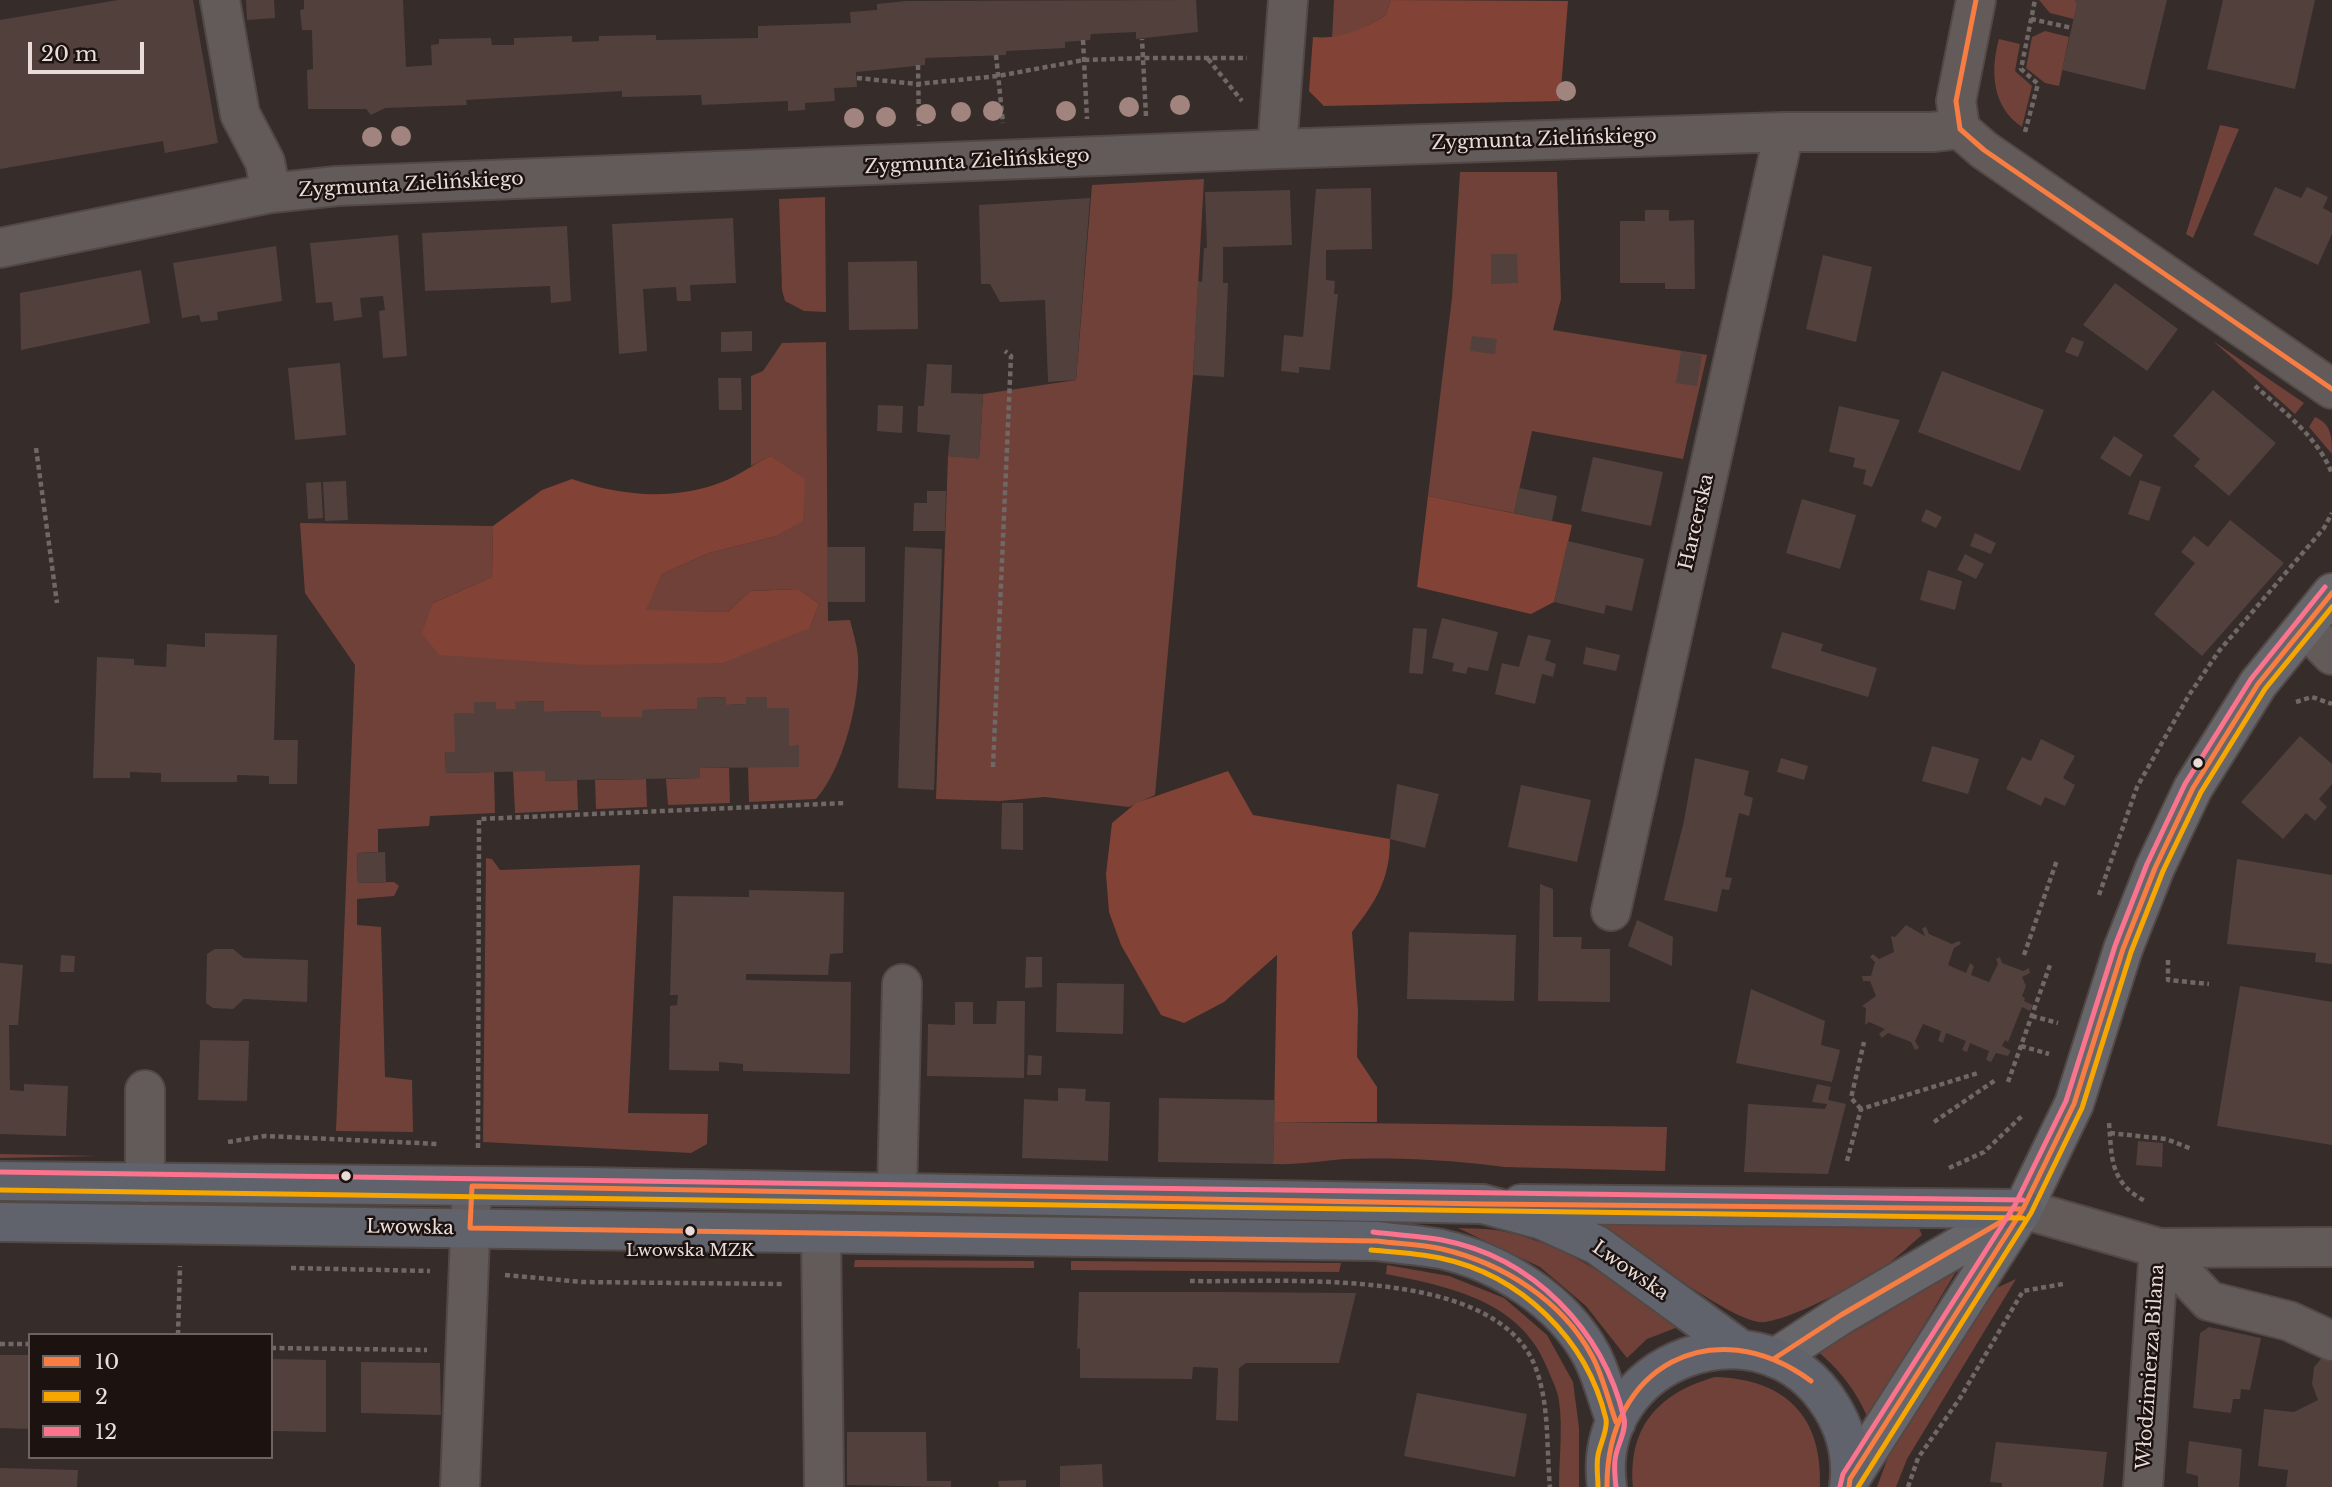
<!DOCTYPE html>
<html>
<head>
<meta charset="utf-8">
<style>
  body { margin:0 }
  #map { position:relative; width:2332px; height:1487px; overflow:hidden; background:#362c2a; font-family:"Libre Baskerville",serif }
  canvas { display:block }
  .legend { position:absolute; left:28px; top:1333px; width:245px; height:126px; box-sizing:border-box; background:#1c1311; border:2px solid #6e6361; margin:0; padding:9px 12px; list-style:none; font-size:21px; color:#eadcd9 }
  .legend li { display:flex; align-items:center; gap:14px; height:35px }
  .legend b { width:35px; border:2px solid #6e6361 }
  .scale { position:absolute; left:28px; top:42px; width:116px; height:32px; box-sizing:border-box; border:4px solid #eadcd9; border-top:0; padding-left:9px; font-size:21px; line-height:24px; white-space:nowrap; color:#eadcd9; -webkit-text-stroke:5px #1c1311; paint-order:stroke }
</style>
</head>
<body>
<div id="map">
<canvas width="2332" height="1487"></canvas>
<ul class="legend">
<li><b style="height:9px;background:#f77d43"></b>10</li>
<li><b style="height:9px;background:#f7a600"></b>2</li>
<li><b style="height:9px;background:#fc738d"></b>12</li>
</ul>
<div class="scale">20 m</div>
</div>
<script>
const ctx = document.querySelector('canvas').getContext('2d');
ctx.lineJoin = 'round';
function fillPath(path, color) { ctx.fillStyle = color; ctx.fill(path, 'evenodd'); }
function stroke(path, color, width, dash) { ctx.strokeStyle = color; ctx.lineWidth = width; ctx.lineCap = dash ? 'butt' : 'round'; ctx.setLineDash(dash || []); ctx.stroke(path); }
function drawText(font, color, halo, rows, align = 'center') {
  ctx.font = font + ' "Libre Baskerville",serif'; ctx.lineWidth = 5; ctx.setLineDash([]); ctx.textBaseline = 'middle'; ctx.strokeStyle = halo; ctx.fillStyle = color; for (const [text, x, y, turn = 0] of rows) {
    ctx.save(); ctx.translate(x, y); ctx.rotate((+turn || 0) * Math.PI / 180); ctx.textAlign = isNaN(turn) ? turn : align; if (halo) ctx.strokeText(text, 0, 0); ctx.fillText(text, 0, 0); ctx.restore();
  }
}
fillPath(new Path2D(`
  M1334 0H1391L1385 16 1355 32 1332 39Z
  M2039 0H2075L2077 4 2074 19 2050 13Z
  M2045 31 2069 37 2059 86 2045 83 2026 68 2032 37Z
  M1999 39 2020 44 2015 71 2032 86 2022 127C1992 107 1990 71 1999 39Z
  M2220 125 2239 129 2193 238 2186 234Z
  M1460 172H1557L1561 299 1553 330 1707 355 1683 459 1532 431 1514 513 1428 496 1452 298Z
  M1204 179 1193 375 1155 795 1129 807 1045 797 999 801 936 799 948 456 979 458 983 394 1076 380 1092 185Z
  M825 197 826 312 804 311 785 301 782 290 779 199Z
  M2213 341 2304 403 2295 414Z
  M826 342 828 621 850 620C853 632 857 645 858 657 861 699 843 769 816 799L749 802 748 767 799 766V746H789V708H767V697H746V704L726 705 725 697 698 698 697 709 642 710V717H601L600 711 544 712V701L516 702V709H496V702L474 713 455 752H445L446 773 494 772 495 813 430 816 429 826 378 829V852L357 853 358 883 394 882 399 886 394 896 357 899V925L381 927 385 1077 412 1080 413 1132 336 1131 355 665 305 593 300 523 493 526 492 577 433 603 810 628 819 604 799 589 750 591 728 612 645 611 662 574 709 553 777 536 802 521 770 456 751 466V376L763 371 782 343Z
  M2315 417C2332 424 2332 438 2332 454L2309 427Z
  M700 768H729L730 803 668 805 666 779 700 778Z
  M513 771H545L546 781 577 780 578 810 515 813Z
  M646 779 647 807 596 809 595 780Z
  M486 858 492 859 500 870 640 865 628 1113 708 1114 707 1144 691 1153 483 1142Z
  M1274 1122 1667 1127 1665 1171 1504 1167C1459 1160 1390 1157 1345 1159 1320 1161 1298 1165 1273 1164Z
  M0 1154 100 1156 0 1158Z
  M1606 1218 1918 1226 1922 1235C1910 1245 1898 1257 1885 1266 1864 1281 1782 1325 1759 1322 1725 1317 1636 1248 1604 1226Z
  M1458 1228C1472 1229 1487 1228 1501 1231 1568 1244 1625 1287 1678 1327L1647 1339 1627 1358 1586 1306 1540 1267Z
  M855 1260 1034 1261V1268L854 1267Z
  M1963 1260 1868 1418C1855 1389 1840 1370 1816 1350 1870 1326 1916 1295 1963 1260Z
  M1071 1261 1341 1263 1339 1272 1071 1270Z
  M1387 1265 1449 1276 1504 1298 1547 1335 1573 1382 1579 1428V1487H1559C1559 1459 1563 1429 1559 1401 1558 1391 1552 1380 1548 1370 1522 1301 1451 1287 1386 1274Z
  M2016 1279 1907 1459 1896 1487H1877L1894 1441 1990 1291Z
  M1715 1377C1785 1379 1823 1416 1820 1487H1633C1628 1426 1659 1393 1715 1377Z`), '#704139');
fillPath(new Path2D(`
  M1391 0 1568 1 1560 101 1324 106 1309 91 1313 37C1341 40 1361 29 1385 16Z
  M770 456 805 479 803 521 777 536 709 553 662 574 646 610 728 612 750 591 799 589 819 604 810 628 723 663 587 665 439 655 422 633 433 603 492 577 493 526 542 490 572 479C619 496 674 501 722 482 738 476 754 464 770 456Z
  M1428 496 1572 525 1554 602 1531 614 1417 587Z
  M1228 771 1253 815 1390 839C1390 880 1376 901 1352 932L1358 1011 1357 1057 1377 1087V1122H1274L1277 955 1224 1002 1184 1023 1161 1015 1121 945 1109 912 1106 874 1112 823 1136 803Z`), '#824236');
fillPath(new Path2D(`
  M118 0H193L218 143 165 153 163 141 0 169V20Z
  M246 0H274L275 18 247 20Z
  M304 0H403L406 67 432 65 431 45 439 44V39L491 38 492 45H514V38L572 36V42L599 41V36L656 35V40L758 38V26L851 23 850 12 877 10V4L906 1 1196 0 1198 32 1136 39V32L1091 34 1090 40 1065 42V48L1006 51V55L925 58V65L856 72 857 87 834 88 835 101 805 103V110L788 111V101L702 105 701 95 622 97V91L466 100 467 105 385 108 371 115 366 109H308L307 70 313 69 312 30H302L300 10 304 9Z
  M2075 0H2167L2145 90 2062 70 2077 4Z
  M2223 0H2315L2295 89 2207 69Z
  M2275 187 2301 198 2307 187 2328 197 2323 208 2332 213V234L2318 265 2253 235Z
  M1371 188 1372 249 1326 250V280L1335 281 1334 294H1338L1330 370 1299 367V373L1281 371 1284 335 1303 337 1316 189Z
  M1290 190 1292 245 1223 247V283H1228L1224 377 1193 375 1198 281 1202 282 1204 248H1207L1205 192Z
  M1090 198 1076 380 1048 382 1045 300 1000 302 990 284H981L979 205Z
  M1645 210H1669V221L1694 220 1695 289H1665V283H1620V221H1645Z
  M733 218 736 283 690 285 691 301H677L676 287 643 289 647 351 619 354 612 224Z
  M567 226 571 301 551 303 550 286 425 291 422 233Z
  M398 235 407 356 383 358 379 311 385 310 383 296 360 298 362 317 334 321 332 302 316 303 310 243Z
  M276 246 282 301 217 312 218 320 201 322 199 315 182 318 173 263Z
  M1491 254H1517L1518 283 1491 284Z
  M1823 255 1872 267 1856 342 1806 329Z
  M917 261 918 329 849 330 848 262Z
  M141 270 150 323 21 350 20 293Z
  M2115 283 2178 329 2147 371 2083 325Z
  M752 331V351L721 352V332Z
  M1472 336 1497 339 1495 354 1470 351Z
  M2072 337 2084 342 2078 357 2065 352Z
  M1681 351 1702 355 1697 386 1676 383Z
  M340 363 346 435 295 440 288 368Z
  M927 364 952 365 951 393 983 394 979 459 948 456 950 435 917 432 918 406H924Z
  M1942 371 2044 410 2020 471 1918 432Z
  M718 378H741L742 410H719Z
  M2213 390 2276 443 2229 496 2194 466 2200 459 2173 436Z
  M878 405 903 406 902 433 877 431Z
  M1839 406 1900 420 1872 487 1863 484 1866 470 1853 467 1855 458 1829 452Z
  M2114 436 2143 455 2130 477 2100 458Z
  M1593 457 1663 472 1651 526 1581 511Z
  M2140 480 2161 487 2149 521 2128 514Z
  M346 481 348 520 325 521 323 482Z
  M321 482 323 518 308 519 306 483Z
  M1519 488 1557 496 1552 521 1514 513Z
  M927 491H946L945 531H913L914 503H927Z
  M1802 499 1856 515 1840 569 1786 553Z
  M1926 509 1942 517 1936 528 1921 521Z
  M2230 520 2284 563 2202 656 2154 614 2195 563 2181 552 2194 536 2208 547Z
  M1975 533 1996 543 1991 554 1970 546Z
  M1568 541 1644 559 1632 611 1606 605 1604 614 1554 602Z
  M827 547H865V602H827Z
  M905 547 942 549 934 790 898 788Z
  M1965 554 1984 564 1976 579 1957 570Z
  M1928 570 1962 581 1955 610 1920 600Z
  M1442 618 1498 632 1488 671 1468 667 1466 674 1452 671 1454 663 1432 658Z
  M1413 628 1427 629 1423 674 1409 673Z
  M1782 632 1823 644 1821 651 1877 668 1868 697 1771 668Z
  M205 633 277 635 274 740H298L297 784H269V776L237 775V782H161V773L130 772V778H93L97 657 134 659V665L166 667 167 644 205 647Z
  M1528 635 1551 640 1545 660 1556 664 1553 677 1542 674 1535 704 1495 694 1502 663 1519 667Z
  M1586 647 1620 655 1616 671 1583 664Z
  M726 697V705L746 704V697H767V708H789V746L799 745V767L700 768V778L577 780 545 781V771L446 773 445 752H455L454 713H474V702H496V709H516L515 702 544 701V712L601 711V717H642V710L697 709V698Z
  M2300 736 2332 764V784L2319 799 2327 807 2315 821 2306 813 2283 839 2241 802Z
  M2041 739 2075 756 2063 778 2075 785 2065 806 2045 797 2041 806 2006 789 2022 757 2031 761Z
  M1932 746 1979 759 1968 794 1922 781Z
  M1695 758 1749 771 1744 795 1753 798 1749 816 1739 813 1725 877 1732 878 1729 890 1722 889 1717 912 1664 900 1684 821Z
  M1781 758 1808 766 1804 780 1777 772Z
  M1397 784 1439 794 1425 848 1390 839Z
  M1521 785 1591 800 1577 862 1508 847Z
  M1002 803H1023V850L1001 849Z
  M385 852 386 882 358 883 357 853Z
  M2237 859 2332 875V964L2315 962 2316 953 2227 944Z
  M1540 884 1553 889V937H1582L1581 949H1610V1002L1538 1001Z
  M749 890 844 892 843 953 830 954 828 975 746 974V980L851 982 850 1074 743 1071V1064L719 1062V1071L669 1070 670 1006 677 1005 678 995H670L673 896 749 897Z
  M1637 920 1673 937 1672 966 1628 946Z
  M1906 925 1925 936 1922 928 1926 927 1929 934 1952 944 1959 941 1961 944 1954 948 1948 965 1966 973 1970 963 1974 966 1971 975 1989 982 1998 964 1996 959 2000 957 2002 963 2023 971 2029 968 2030 973 2022 977 2026 986 2022 996 2025 998 2024 1001 2033 1005 2030 1011 2022 1007 2008 1042 2005 1040 2002 1046 2011 1051 2008 1056 1996 1053 1991 1062 1986 1060 1989 1051 1970 1043 1967 1052 1962 1050 1966 1041 1946 1033 1943 1043 1938 1041 1941 1031 1923 1024 1915 1041 1919 1048 1915 1050 1911 1042 1888 1033 1882 1038 1879 1034 1885 1029 1869 1022 1865 1025 1866 1008 1862 1006 1876 996 1870 981H1863L1862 976H1871L1875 962 1870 957 1873 954 1879 959 1894 952 1891 936 1895 937Z
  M1409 932 1516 935 1514 1001 1407 999Z
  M215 949H233L244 958 308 960 307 1002 244 999 233 1009 213 1008 206 1003 207 954Z
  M61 955 75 956 74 972H60Z
  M1026 957H1042V987L1025 988Z
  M0 963 23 965 18 1025H9L10 1090 24 1091V1084L68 1086 66 1136 0 1134Z
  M1057 983 1124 984 1123 1034 1056 1032Z
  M2240 986 2332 1002V1145L2217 1126Z
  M1751 989 1825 1021 1821 1045 1840 1050 1832 1082 1736 1063Z
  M997 1001H1025L1024 1078 927 1076 928 1024 955 1025V1002H973V1024H996Z
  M200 1040 249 1041 247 1101 198 1100Z
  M1028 1055 1042 1056 1041 1075H1027Z
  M1817 1084 1831 1087 1828 1100 1846 1104 1828 1174 1744 1172 1748 1104 1825 1109 1827 1104 1812 1102Z
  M1058 1088 1086 1089 1085 1101 1110 1102 1108 1161 1022 1158 1024 1099 1058 1101Z
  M1159 1098 1275 1100 1273 1164 1158 1162Z
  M2138 1141 2163 1143 2162 1167 2136 1165Z
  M1079 1292H1220L1356 1293 1339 1363H1246L1239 1368 1238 1421 1216 1420 1218 1368 1193 1367 1192 1379 1080 1378V1348L1077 1349Z
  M2209 1327 2261 1338 2250 1390 2241 1389 2240 1399H2233L2231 1413 2193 1408 2200 1333Z
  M2325 1354 2332 1360V1487H2286L2288 1470 2258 1466 2264 1409 2294 1412 2318 1400 2312 1384 2314 1367Z
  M0 1355H30V1429L0 1428Z
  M271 1359 326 1360V1432L271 1431Z
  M361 1362 440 1363 441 1415 361 1413Z
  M1417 1393 1527 1414 1515 1477 1404 1456Z
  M847 1432H926L927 1481H951V1487L847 1485Z
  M2189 1441 2242 1449 2239 1487H2198V1476L2186 1473Z
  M1996 1442 2107 1452 2103 1487H2002V1483L1990 1482Z
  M1102 1464 1103 1487H1060V1466Z
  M0 1468 78 1470 77 1487H0Z
  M1026 1480V1487H999L998 1481Z`), '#52403d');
const minor = new Path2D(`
  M220 0 240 114 265 162 271 193
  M1976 0 1956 101 1960 129 1984 150 2332 389
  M1277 149 1288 0
  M0 248 271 193 337 186 1277 149 1784 132H1932L1960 129
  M2305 627 2332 655
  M1611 911 1784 132
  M145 1090V1183
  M897 1193 902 984
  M2023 1209 2159 1248 2332 1247
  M821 1233 824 1487
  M2159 1248 2209 1301 2289 1321 2332 1341
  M460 1487 472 1186
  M2143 1487 2159 1248`);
const major = new Path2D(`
  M1775 1358 1841 1315 2018 1212
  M1850 1479 2023 1209 2074 1104 2123 949 2155 868 2193 788 2258 684 2332 593`);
const highway = new Path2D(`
  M0 1181 586 1187 1483 1204 1542 1220 1597 1245 1740 1349
  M1521 1204 2023 1209
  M0 1222 1377 1241C1398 1244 1420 1245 1441 1249 1500 1262 1563 1301 1592 1356 1602 1376 1608 1400 1616 1422
  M1607 1487C1589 1359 1763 1296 1831 1406 1846 1430 1853 1458 1849 1487`);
stroke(minor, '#524947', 42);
stroke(major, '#524947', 42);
stroke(highway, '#524947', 42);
stroke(new Path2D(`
  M2031 19 2072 28
  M1083 40 1087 119
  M996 55 1003 123
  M1208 59 1242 101
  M918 65 919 126
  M857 78 917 84 998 76 1084 60 1143 58 1142 39
  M1146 116 1143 58H1247
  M2025 132 2038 84 2021 69 2035 0
  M2255 386C2282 410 2319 438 2332 474
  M36 448 57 603
  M2296 702 2312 697 2332 704
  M993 767 1011 356 1005 351
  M2099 895 2137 787 2189 695 2219 651 2324 528 2332 513
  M2024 955 2057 860
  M2168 960V980L2209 984
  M2032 1016 2058 1023
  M2021 1046 2049 1054
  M2008 1082 2050 965
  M1861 1109 1851 1098 1864 1042
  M1934 1122 1997 1079
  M2109 1123C2112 1157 2109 1182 2145 1201
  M2110 1133 2166 1139 2192 1149
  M228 1142 265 1136 439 1144
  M478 1148 479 819 846 803
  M1847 1161 1861 1109 1978 1073
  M1949 1168 1984 1152 2023 1115
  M291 1268 430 1271
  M505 1275 582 1282 782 1284
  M1190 1281C1280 1283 1494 1264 1535 1366 1550 1405 1546 1446 1550 1487
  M178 1335 180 1266
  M0 1344H30
  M271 1348 427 1350
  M1908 1487 1918 1458 1960 1398 2023 1291 2063 1284`), '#6f6866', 4.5, [5, 3.5]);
stroke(minor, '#635b5a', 38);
stroke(major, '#66666b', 38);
stroke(highway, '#60636b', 38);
stroke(new Path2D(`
  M1976 0 1956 101 1960 129 1984 150 2332 389
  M1775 1358 1841 1315 2011 1216
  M1616 1422C1608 1400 1603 1376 1592 1356 1562 1300 1502 1263 1442 1249 1420 1244 1398 1244 1377 1241L470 1228 472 1186 1483 1204 2023 1209
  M1607 1487C1606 1367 1713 1309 1811 1381
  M1849 1487 1850 1479 2023 1209 2074 1104 2123 949 2155 868 2193 788 2258 684 2332 593`), '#f77d43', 5);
stroke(new Path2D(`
  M0 1190C674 1197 1349 1212 2023 1218
  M1371 1250C1394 1252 1418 1253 1440 1258 1521 1275 1587 1339 1606 1419 1608 1430 1600 1444 1598 1455 1596 1465 1598 1477 1598 1487
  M1858 1487 2031 1213 2082 1108 2131 952 2163 871 2201 792 2265 689 2332 607`), '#f7a600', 5);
stroke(new Path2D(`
  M0 1172C674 1179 1349 1194 2023 1200
  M1373 1232C1396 1235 1420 1236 1442 1240 1533 1257 1603 1330 1624 1418 1627 1431 1616 1447 1615 1460 1614 1468 1615 1478 1616 1487
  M1840 1486 1843 1474 2015 1205 2066 1101 2115 946 2147 864 2185 784 2251 679 2325 587`), '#fc738d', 5);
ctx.fillStyle = '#a1847e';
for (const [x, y] of [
  [1566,91],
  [1180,105],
  [1129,107],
  [993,111],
  [1066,111],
  [961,112],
  [926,114],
  [886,117],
  [854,118],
  [401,136],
  [372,137]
]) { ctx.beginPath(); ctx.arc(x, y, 10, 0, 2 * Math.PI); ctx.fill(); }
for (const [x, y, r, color] of [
  [2198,763,6,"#eadcd9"],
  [346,1176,6,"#eadcd9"],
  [690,1231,6,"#eadcd9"]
]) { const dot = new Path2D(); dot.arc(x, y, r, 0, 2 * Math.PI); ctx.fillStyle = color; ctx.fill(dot); stroke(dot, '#1c1311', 2.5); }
drawText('17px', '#eadcd9', '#1c1311', [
  ["Lwowska MZK",690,1251]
]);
drawText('19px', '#eadcd9', '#1c1311', [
  ["Zygmunta Zielińskiego",1544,140,-2],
  ["Zygmunta Zielińskiego",977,162,-3],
  ["Zygmunta Zielińskiego",411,185,-3],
  ["Harcerska",1697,522,-77],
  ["Lwowska",410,1228,1],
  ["Lwowska",1630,1271,35],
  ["Włodzimierza Bilana",2151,1367,-86]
]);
</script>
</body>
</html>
